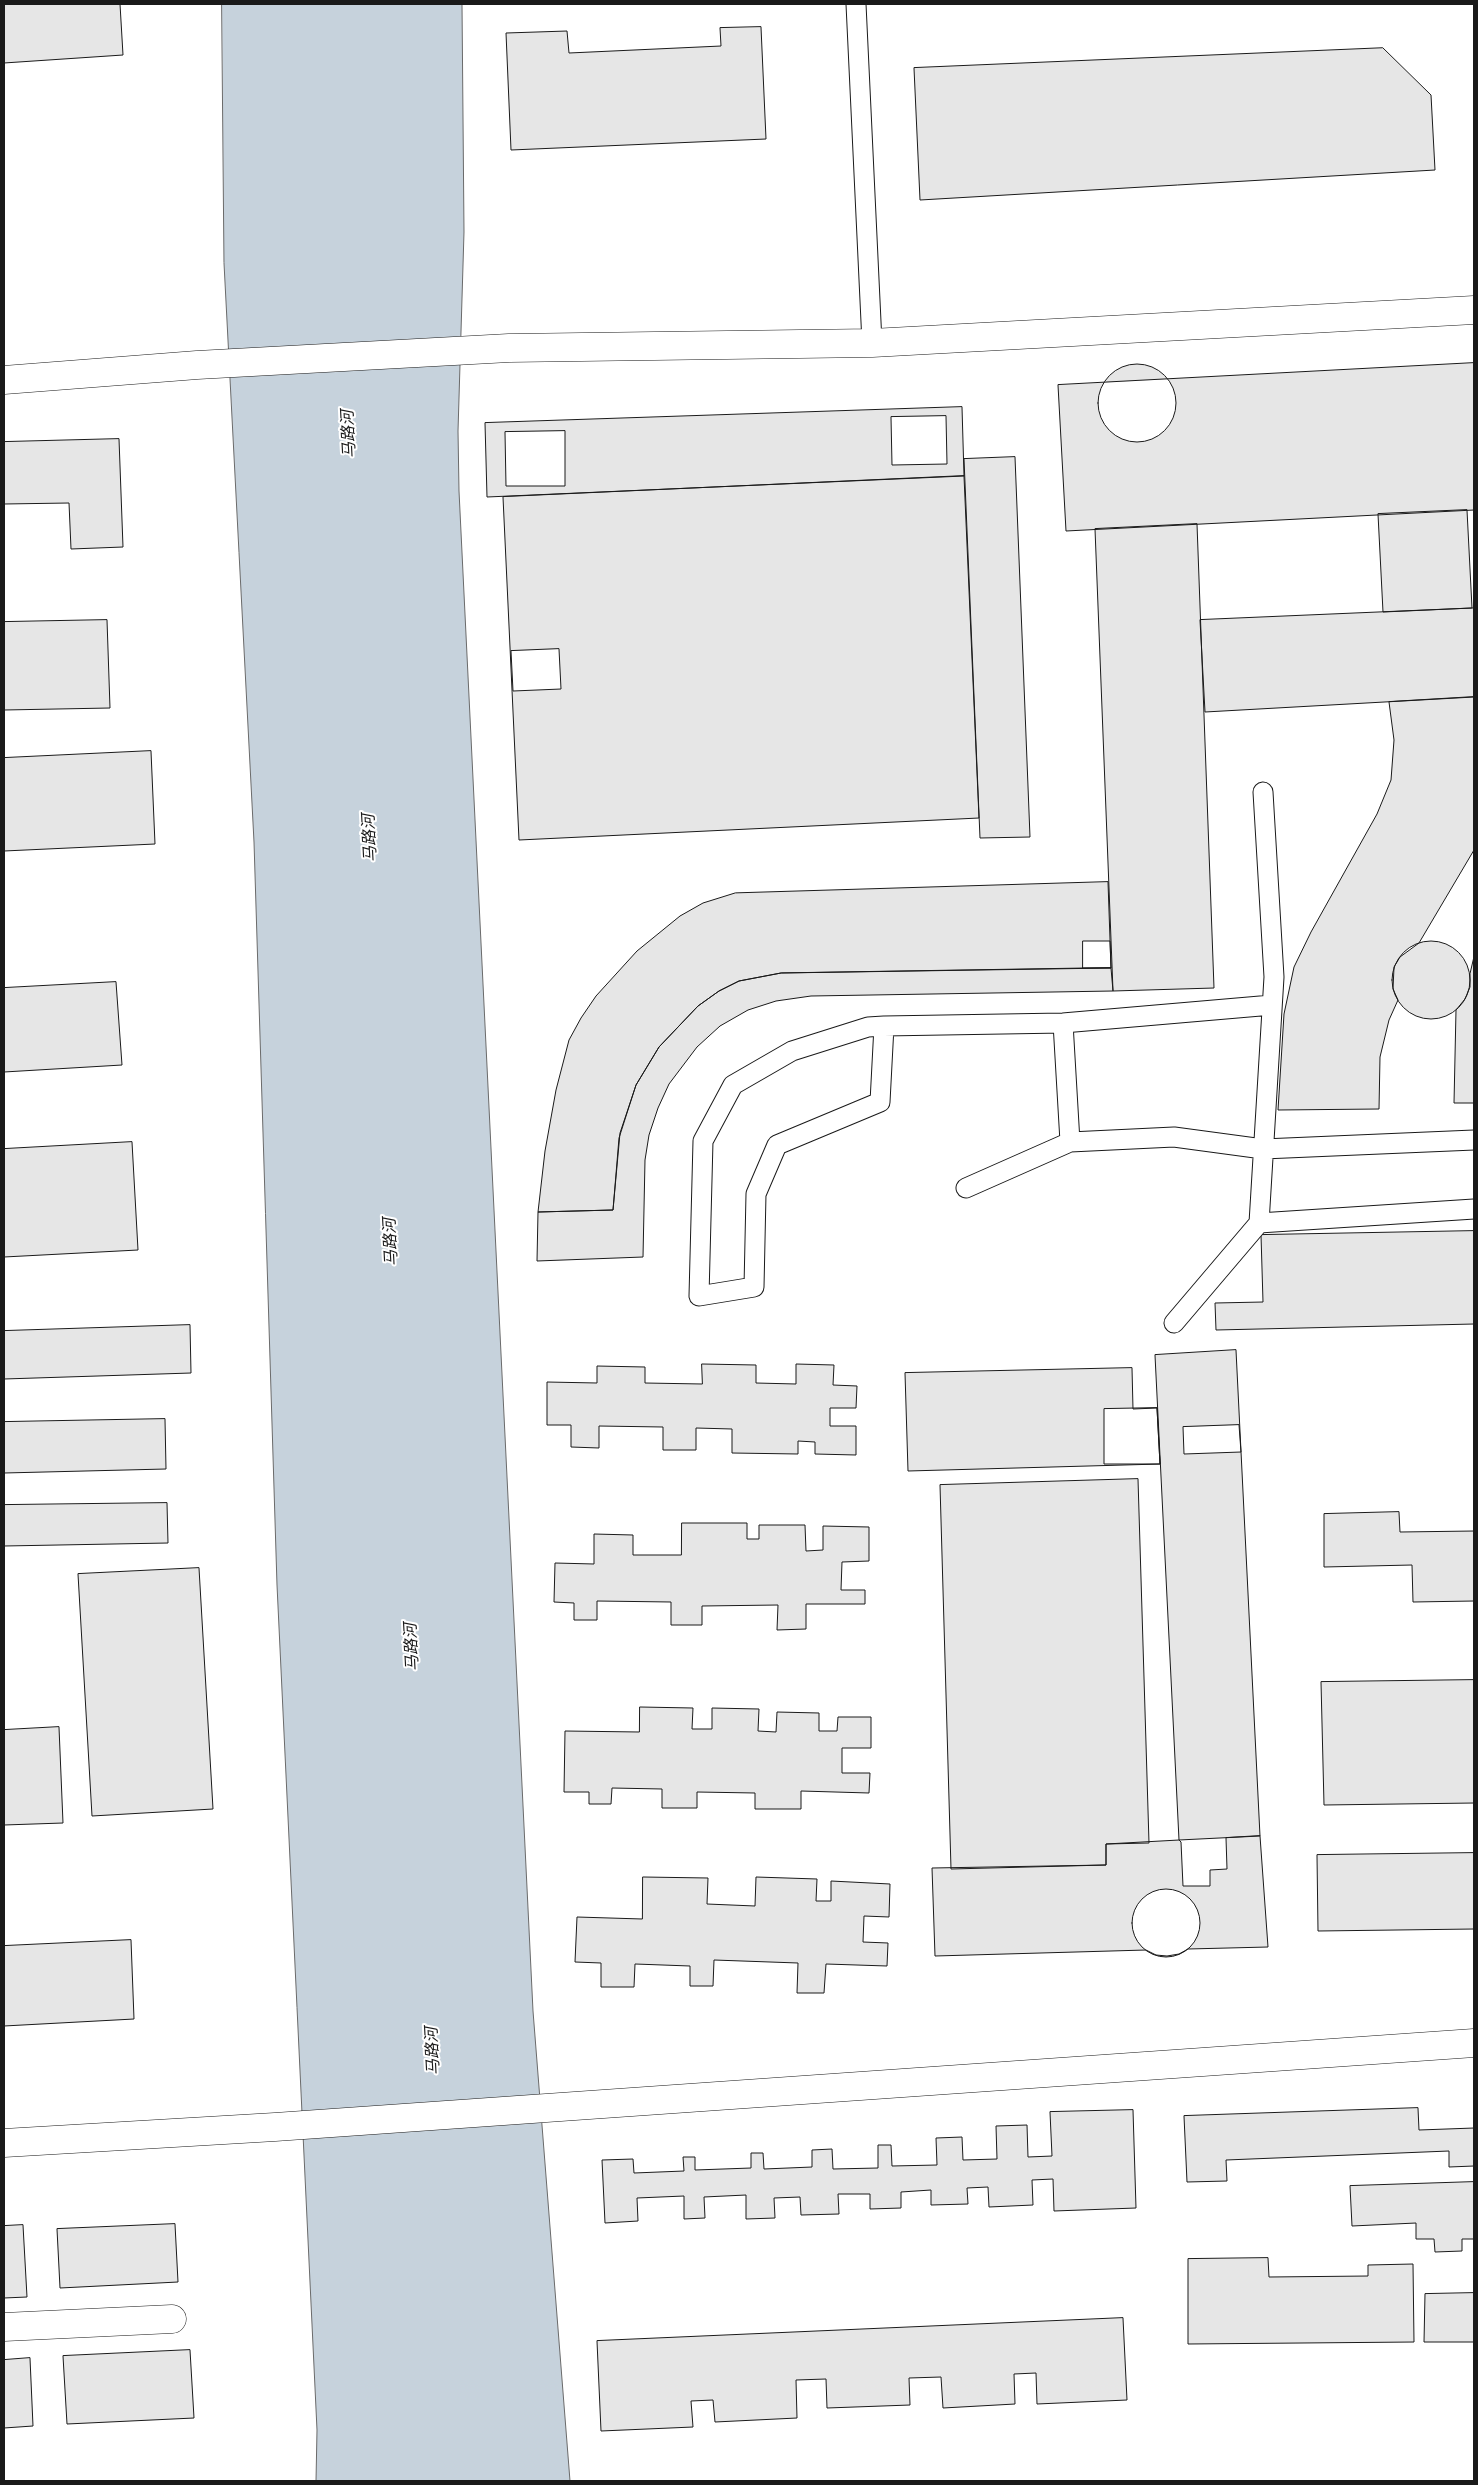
<!DOCTYPE html>
<html>
<head>
<meta charset="utf-8">
<style>
  body { margin:0 }
  #map { position:relative; width:1478px; height:2485px; overflow:hidden; background:#fff; font-family:Lora,serif }
  canvas { display:block }
  .frame { position:absolute; inset:0; border:5px solid #1a1a1a; pointer-events:none }
</style>
</head>
<body>
<div id="map">
<canvas width="1478" height="2485"></canvas>
<div class="frame"></div>
</div>
<script>
const ctx = document.querySelector('canvas').getContext('2d');
ctx.lineJoin = 'round';
function fillPath(path, color) { ctx.fillStyle = color; ctx.fill(path, 'evenodd'); }
function stroke(path, color, width, dash) { ctx.strokeStyle = color; ctx.lineWidth = width; ctx.lineCap = dash ? 'butt' : 'round'; ctx.setLineDash(dash || []); ctx.stroke(path); }
function drawText(font, color, halo, rows, align = 'center') {
  ctx.font = font + ' Lora,"Noto Sans SC",serif'; ctx.lineWidth = 4; ctx.setLineDash([]); ctx.textBaseline = 'middle'; ctx.strokeStyle = halo; ctx.fillStyle = color; for (const [text, x, y, turn = 0] of rows) {
    ctx.save(); ctx.translate(x, y); ctx.rotate((+turn || 0) * Math.PI / 180); ctx.textAlign = isNaN(turn) ? turn : align; if (halo) ctx.strokeText(text, 0, 0); ctx.fillText(text, 0, 0); ctx.restore();
  }
}
const water = new Path2D(`
  M222 4H462L464 232 458 431 459 491 533 2011 570 2481H316L317 2430 277 1585 254 842 224 263Z`);
fillPath(water, '#c6d2dc');
stroke(water, '#6a6a6a', 1);
const building = new Path2D(`
  M4 4H120L123 55 4 63Z
  M761 27 766 139 511 150 506 33 567 31 569 53 721 46 720 28Z
  M1383 48 1431 95 1435 170 920 200 914 68Z
  M1474 363V510L1066 531 1058 385Z
  M1098 403a39 39 0 1 1 78 0a39 39 0 1 1-78 0Z
  M962 407 964 476 487 497 485 423Z
  M946 416 947 464 892 465 891 417Z
  M565 431V486H506L505 432Z
  M119 439 123 547 71 549 69 503 4 504V442Z
  M1015 457 1030 837 980 838 964 459Z
  M964 476 979 818 519 840 503 497Z
  M1467 510 1472 608 1383 612 1378 514Z
  M1197 524 1214 988 1113 991 1095 529Z
  M1472 608H1474V697L1205 712 1200 620Z
  M107 620 110 708 4 710V622Z
  M559 649 561 689 513 691 511 651Z
  M1474 697V850L1419 943 1400 957 1394 967 1393 989 1398 1000 1389 1020 1380 1057 1379 1109 1278 1110 1284 1014 1294 967 1311 932 1377 814 1391 780 1394 740 1389 702Z
  M151 751 155 844 4 851V758Z
  M1108 882 1111 968 781 973 739 981 719 991 698 1006 659 1047 636 1085 620 1133 613 1210 538 1212 545 1151 556 1090 569 1040 581 1018 596 996 637 951 680 916 703 903 735 893Z
  M1083 941H1110L1111 968H1083Z
  M1392 980a39 39 0 1 1 78 0a39 39 0 1 1-78 0Z
  M1474 957V1103H1454L1456 1010 1465 999 1470 987V974Z
  M1111 968 1113 991 811 996 776 1001 748 1010 720 1026 697 1047 669 1084 658 1108 649 1135 645 1160 643 1257 537 1261 538 1212 613 1210 619 1138 636 1085 659 1047 698 1006 719 991 739 981 781 973Z
  M116 982 122 1065 4 1072V988Z
  M132 1142 138 1250 4 1257V1149Z
  M1474 1231V1324L1216 1330 1215 1303 1263 1302 1261 1235Z
  M190 1325 191 1373 4 1379V1331Z
  M1236 1350 1260 1836 1179 1840 1155 1355Z
  M702 1364 756 1365V1383L796 1384V1364L834 1365 833 1385 857 1386 856 1408H830V1426H856V1455L815 1454V1442L798 1441V1454L732 1453V1429L696 1428V1450H663V1427L599 1426V1448L571 1447V1425H547V1382L597 1383V1366L645 1367V1383L702 1384Z
  M1132 1368 1133 1409 1157 1408 1160 1464 908 1471 905 1373Z
  M1157 1408 1160 1464H1104V1409Z
  M165 1419 166 1469 4 1473V1422Z
  M1239 1425 1241 1452 1184 1454 1183 1427Z
  M1138 1479 1149 1843 1106 1844V1865L951 1869 940 1485Z
  M167 1503 168 1543 4 1546V1505Z
  M1399 1512 1400 1532 1474 1531V1601L1413 1602 1412 1565 1324 1567V1514Z
  M682 1523H747V1539H759V1525H805L806 1551 823 1550V1526L869 1527V1561L842 1562 841 1590H865V1604H806V1629L777 1630 778 1605 702 1606V1625H671V1602L597 1601V1620H574V1603L554 1602 555 1563 594 1564V1534L633 1535V1555H681Z
  M199 1568 213 1809 92 1816 78 1574Z
  M1474 1680V1803L1324 1805 1321 1682Z
  M640 1707 693 1708 692 1729H712V1708L759 1709 758 1731 776 1732 777 1712 819 1713V1731H837L838 1717H871V1748H842V1773H870L869 1793 801 1791V1809H755V1793L697 1792V1808H662V1789L612 1788 611 1804H589V1792H564L565 1731 639 1732Z
  M59 1727 63 1823 4 1825V1730Z
  M1260 1836 1268 1947 1188 1949 1179 1954 1167 1956 1156 1955 1146 1950 935 1956 932 1868 1106 1865V1844L1179 1840 1181 1842 1183 1886H1210V1870L1227 1869 1226 1838Z
  M1474 1853V1929L1318 1931 1317 1855Z
  M643 1877 708 1878 707 1904 755 1906 756 1877 817 1879 816 1901H831V1881L890 1884 889 1917 864 1916 863 1942 888 1943 887 1966 826 1964 824 1993H797L798 1963 714 1960 713 1986H690V1966L635 1964 634 1987H601V1963L575 1962 577 1917 642 1919Z
  M1132 1923a34 34 0 1 1 68 0a34 34 0 1 1-68 0Z
  M131 1940 134 2019 4 2026V1946Z
  M1418 2108 1419 2130 1474 2128V2166L1449 2167V2151L1226 2160 1227 2181 1187 2182 1184 2116Z
  M1133 2110 1136 2208 1054 2211 1053 2179 1032 2180 1033 2205 989 2207 988 2187 967 2188 968 2204 931 2205V2190L901 2192V2208L870 2209V2194H838L839 2214 801 2215 800 2197 774 2198 775 2218 746 2219V2195L704 2197 705 2218 684 2219V2196L637 2198 638 2221 605 2223 602 2160 633 2159 634 2173 684 2171 683 2157H695V2170L751 2168V2153H763L764 2169 812 2167V2150L832 2149 833 2169 878 2168V2145H891L892 2166 937 2165 936 2138 962 2137 963 2160 997 2159 996 2126 1027 2125 1028 2157 1052 2156 1050 2112Z
  M1474 2182V2239H1462V2251L1435 2252 1434 2239H1416V2223L1352 2226 1350 2186Z
  M175 2224 178 2282 60 2288 57 2229Z
  M23 2225 27 2297 4 2298V2226Z
  M1268 2258 1269 2277 1368 2276V2265L1413 2264 1414 2342 1188 2344V2259Z
  M1474 2293V2342H1424L1425 2294Z
  M1123 2318 1127 2400 1037 2404 1036 2373 1014 2374 1015 2404 943 2408 941 2377 909 2378 910 2405 827 2408 826 2379 796 2380 797 2418 715 2422 713 2400 691 2401 693 2427 601 2431 597 2341Z
  M190 2350 194 2418 67 2424 63 2356Z
  M30 2358 33 2426 4 2428V2360Z`);
fillPath(building, '#e6e6e6');
stroke(building, '#1a1a1a', 1);
const service = new Path2D(`
  M856 4 872 343
  M1063 1023 1070 1142
  M884 1026 880 1102 777 1145 756 1194 754 1287 699 1296 703 1141 733 1085 792 1051 868 1027 884 1026 1063 1023 1272 1005
  M966 1188 1070 1142 1174 1137 1263 1149 1474 1140
  M1259 1223 1474 1209
  M1174 1323 1259 1223 1274 977 1263 792`);
const minor = new Path2D(`
  M4 2327 172 2319`);
const tertiary = new Path2D(`
  M4 380 197 365 509 348 872 343 1474 310
  M4 2143 275 2127 1474 2043`);
stroke(service, '#1a1a1a', 21);
stroke(minor, '#1a1a1a', 29);
stroke(tertiary, '#1a1a1a', 29);
stroke(service, '#fff', 19);
stroke(minor, '#fff', 28);
stroke(tertiary, '#fff', 28);
drawText('italic 16px', '#1a1a1a', '#fff', [
  ["马路河",349,434,-93],
  ["马路河",370,838,-93],
  ["马路河",391,1242,-93],
  ["马路河",412,1647,-93],
  ["马路河",433,2051,-93]
]);
</script>
</body>
</html>
